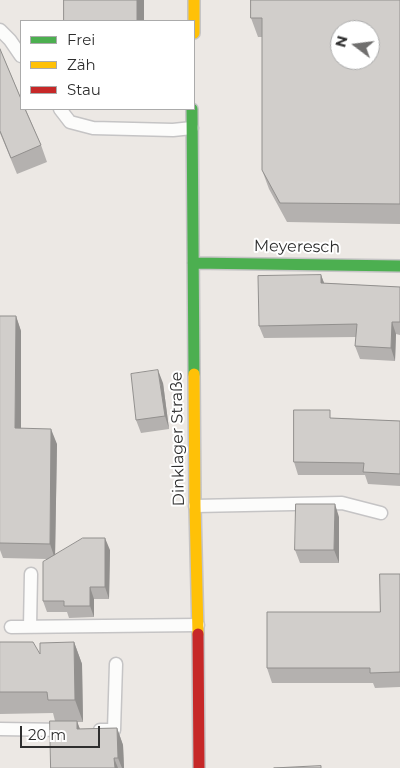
<!DOCTYPE html>
<html>
<head>
<meta charset="utf-8">
<style>
  body { margin:0 }
  #map { position:relative; width:400px; height:768px; overflow:hidden; background:#ece8e4; font-family:Montserrat,sans-serif }
  canvas { display:block }
  .legend { position:absolute; left:20px; top:20px; width:175px; height:90px; box-sizing:border-box; background:#fff; border:1px solid #ababab; margin:0; padding:6px 9px; list-style:none; font-size:15px; color:#2e2e2e }
  .legend li { display:flex; align-items:center; gap:10px; height:25px }
  .legend b { width:25px; border:1px solid #ababab }
  .north { position:absolute; left:330px; top:20px; width:50px; height:50px; box-sizing:border-box; background:#fff; border:1px solid #ababab; border-radius:50%; rotate:285deg; font-size:14px; font-weight:700; line-height:20px; text-align:center; color:#2e2e2e }
  .north::after { content:''; display:block; margin:auto; width:18px; height:22px; background:#706f6e; clip-path:polygon(50% 0,100% 100%,50% 72%,0 100%) }
  .scale { position:absolute; left:20px; top:726px; width:80px; height:22px; box-sizing:border-box; border:2px solid #2e2e2e; border-top:0; padding-left:6px; font-size:15px; line-height:18px; white-space:nowrap; color:#2e2e2e; -webkit-text-stroke:4px #fff; paint-order:stroke }
</style>
</head>
<body>
<div id="map">
<canvas width="400" height="768"></canvas>
<ul class="legend">
<li><b style="height:6px;background:#4caf50"></b>Frei</li>
<li><b style="height:6px;background:#ffc107"></b>Zäh</li>
<li><b style="height:6px;background:#c62828"></b>Stau</li>
</ul>
<div class="north">N</div>
<div class="scale">20 m</div>
</div>
<script>
const ctx = document.querySelector('canvas').getContext('2d');
ctx.lineJoin = 'round';
function stroke(path, color, width, dash) { ctx.strokeStyle = color; ctx.lineWidth = width; ctx.lineCap = dash ? 'butt' : 'round'; ctx.setLineDash(dash || []); ctx.stroke(path); }
function fillPath(path, color) { ctx.fillStyle = color; ctx.fill(path, 'evenodd'); }
function drawText(font, color, halo, rows, align = 'center') {
  ctx.font = font + ' Montserrat,sans-serif'; ctx.lineWidth = 4; ctx.setLineDash([]); ctx.textBaseline = 'middle'; ctx.strokeStyle = halo; ctx.fillStyle = color; for (const [text, x, y, turn = 0] of rows) {
    ctx.save(); ctx.translate(x, y); ctx.rotate((+turn || 0) * Math.PI / 180); ctx.textAlign = isNaN(turn) ? turn : align; if (halo) ctx.strokeText(text, 0, 0); ctx.fillText(text, 0, 0); ctx.restore();
  }
}
const lane = new Path2D(`
  M0 30 10 40 21 56
  M60 109 70 122 93 128 173 130 192 128
  M195 506 342 503 381 513
  M11 627 198 625
  M30 627 31 574
  M0 729 65 730
  M100 730H114L116 664`);
const fast = new Path2D(`
  M192 109 194 374
  M193 263 400 266`);
const slow = new Path2D(`
  M194 0V33
  M194 374 195 506 198 634`);
const jam = new Path2D(`
  M198 634 199 768`);
stroke(lane, '#c5c4c5', 15);
stroke(fast, '#c5c4c5', 14);
stroke(slow, '#c5c4c5', 14);
stroke(jam, '#c5c4c5', 14);
stroke(lane, '#fcfcfb', 12);
stroke(fast, '#4caf50', 11);
stroke(slow, '#ffc107', 11);
stroke(jam, '#c62828', 11);
fillPath(new Path2D(`
  M400 0V224L287 222 269 189 262 170V37H258L251 18Z
  M0 49 41 145 47 162 17 174 0 133Z
  M321 275 324 283 400 287V335L396 334 395 361 360 359 355 346 356 337 264 338 259 326Z
  M0 316H16L21 331V428L57 444 55 554 110 550 109 599H94V617L69 618 67 612H47L43 601 47 559 3 558 0 550Z
  M163 383 169 429 141 433 136 420Z
  M333 418 400 421V486L368 484 365 475H298L294 462Z
  M339 517V563H300L295 550Z
  M400 574V687L375 688 373 683H272L267 668 380 612Z
  M0 642 40 654 74 642 82 664 83 722H77L80 729 117 728 123 745 124 768H51L55 721 53 713 0 714Z`), '#b4b1af');
fillPath(new Path2D(`
  M137 0H144V21H137Z
  M321 275 326 288 321 283Z
  M16 316 21 331V443L15 428Z
  M392 322 396 334 395 361 391 348Z
  M158 370 163 383 169 429 165 416Z
  M51 429 57 444 55 559 50 544Z
  M335 504 339 517V563L334 550Z
  M105 538 110 550 109 599 105 587Z
  M90 587 94 599V617L90 606Z
  M74 642 82 664 83 722 75 700Z
  M77 721 83 738 77 729Z
  M117 728 123 745 124 768H122L118 758Z
  M114 758 118 768H115Z`), '#92908e');
const building = new Path2D(`
  M64 0H137V21H64Z
  M251 0H400V204L280 203 262 170V18H251ZM340 30H370V60H340Z
  M0 49 21 99V109H25L41 145 11 158 0 131Z
  M321 275V283L400 287V322H392L391 348 355 346 357 324 259 326 258 276Z
  M0 316H16L15 428 51 429 50 544 0 543Z
  M158 370 165 416 136 420 131 374Z
  M294 410H330V418L400 421V474L363 472 364 463 294 462Z
  M296 504H335L334 550H295Z
  M83 538H105V587H90V606H64V601H43V562Z
  M380 574H400V672L370 673V668H267V612H380Z
  M0 642H33L40 654V643L74 642 75 700H48L47 692H0Z
  M50 721H77V729L117 728 118 758H114L115 768H51Z
  M321 766V768H274Z`);
fillPath(building, '#d1cecb');
stroke(building, '#92908e', 1);
drawText('16px', '#2e2e2e', '#fff', [
  ["Meyeresch",297,247,1],
  ["Dinklager Straße",178,439,-91]
]);
</script>
</body>
</html>
